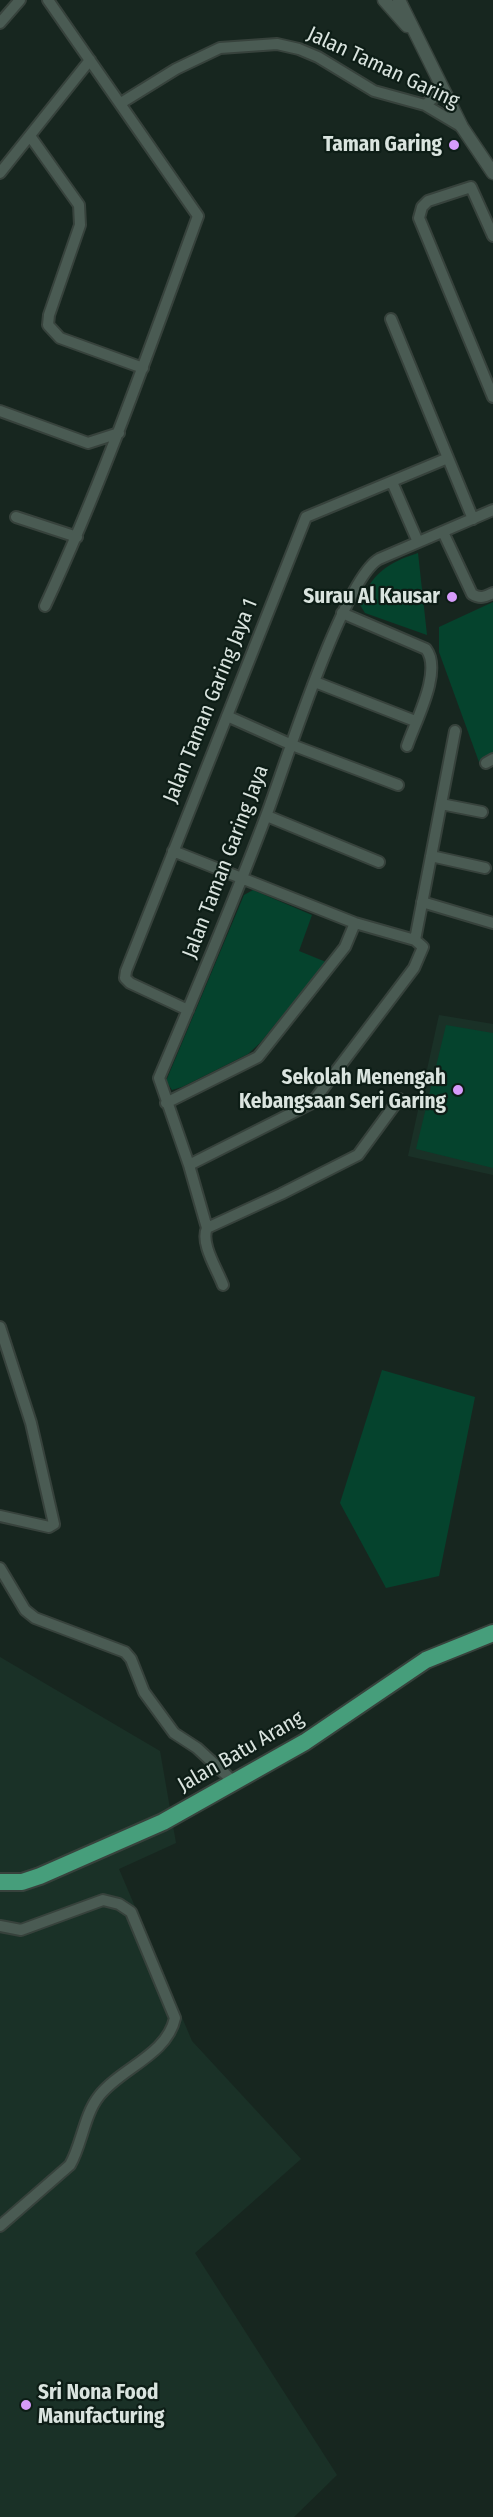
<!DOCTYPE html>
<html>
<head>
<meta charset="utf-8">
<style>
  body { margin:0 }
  canvas { display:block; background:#17261f }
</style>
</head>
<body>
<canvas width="493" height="2517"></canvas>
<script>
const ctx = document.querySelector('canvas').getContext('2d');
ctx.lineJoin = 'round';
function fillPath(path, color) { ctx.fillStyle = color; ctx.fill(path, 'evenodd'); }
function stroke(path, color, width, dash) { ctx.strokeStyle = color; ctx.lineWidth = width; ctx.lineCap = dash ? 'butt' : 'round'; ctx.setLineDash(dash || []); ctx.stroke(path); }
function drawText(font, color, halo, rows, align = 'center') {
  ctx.font = font + ' "Fira Sans Condensed",sans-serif'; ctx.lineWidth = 4.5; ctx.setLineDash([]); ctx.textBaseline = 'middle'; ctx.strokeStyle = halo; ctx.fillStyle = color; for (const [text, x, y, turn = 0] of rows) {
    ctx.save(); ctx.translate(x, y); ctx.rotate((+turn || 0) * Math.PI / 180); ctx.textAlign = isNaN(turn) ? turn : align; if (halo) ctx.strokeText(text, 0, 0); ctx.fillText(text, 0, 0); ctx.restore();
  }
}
fillPath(new Path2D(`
  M439 1015 493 1024V1175L408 1156Z
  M0 1657 160 1751 176 1843 119 1869 192 2041 301 2159 195 2253 337 2475 294 2517H0Z`), '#1a3127');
fillPath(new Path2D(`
  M418 553 427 635 365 613 360 605C371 574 387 563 418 553Z
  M493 602V753L479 762 439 652V627Z
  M253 890 312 915 299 951 326 962 260 1043 248 1054 182 1087 172 1090 166 1081 244 895Z
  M446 1025 493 1033V1168L416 1149Z
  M382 1370 475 1397 439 1576 386 1588 340 1503Z`), '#05432d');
const minor = new Path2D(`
  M0 23 20 0
  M121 103 176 69 220 48 277 44 299 49 318 57 374 91 425 105 462 127
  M425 105 442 91
  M30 136 79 205 80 225 49 315 48 325 60 338 143 368
  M0 173 90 60
  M493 236 471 187 428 201 422 207 419 218 493 397
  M391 319 473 519
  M0 411 88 443 119 433
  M392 482 418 542
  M16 517 77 537
  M443 532 472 594C480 599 485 597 493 593
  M45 606C104 479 150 347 198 216L48 0
  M342 613 426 649C443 671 415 722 407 746
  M315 682 415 721
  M227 716 292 745 398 785
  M486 763 493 759
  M441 804 482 812
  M267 816 379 862
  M173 851 355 923 415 940 423 947 414 968 312 1103 189 1165
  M431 856 485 868
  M422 902 493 923
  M415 940 455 731
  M188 1010 130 983 125 978 126 971 306 517 448 458
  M166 1103 258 1057 345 947 355 923
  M207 1228 281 1194 358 1155 399 1099
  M223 1285C217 1269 200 1243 207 1228L189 1165 159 1078C196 991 233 904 266 816 284 769 343 579 379 559L493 510
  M0 1327 31 1423 54 1524 49 1527 0 1516
  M0 1568 25 1610 35 1618 125 1652 131 1659 144 1692 174 1733 197 1748 234 1782
  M0 1926 21 1930 103 1900 119 1904 131 1912 175 2018C167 2055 121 2068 99 2096 84 2115 82 2144 70 2165L0 2226`);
const tertiary = new Path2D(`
  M384 0 407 26
  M399 0 462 127 493 173`);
const primary = new Path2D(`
  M0 1882H22L40 1876 163 1822 305 1742 426 1660 493 1633`);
stroke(minor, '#37423c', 14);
stroke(tertiary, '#37423c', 15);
stroke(primary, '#37423c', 20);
stroke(minor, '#4a5b53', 10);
stroke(tertiary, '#4a5b53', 12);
stroke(primary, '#469e7b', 16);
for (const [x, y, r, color] of [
  [454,145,6,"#d69bfa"],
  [452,597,6,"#d69bfa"],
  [458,1090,6,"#d69bfa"],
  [26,2405,6,"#d69bfa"]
]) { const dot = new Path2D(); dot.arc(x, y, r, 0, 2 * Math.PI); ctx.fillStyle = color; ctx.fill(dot); stroke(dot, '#0d1d16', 2); }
drawText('21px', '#dae4df', '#0d1d16', [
  ["Jalan Taman Garing",383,68,25],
  ["Jalan Taman Garing Jaya 1",211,701,-68],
  ["Jalan Taman Garing Jaya",226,862,-69],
  ["Jalan Batu Arang",241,1752,-30]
]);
drawText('bold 21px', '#dae4df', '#0d1d16', [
  ["Taman Garing",442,145],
  ["Surau Al Kausar",440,597],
  ["Sekolah Menengah",446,1078],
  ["Kebangsaan Seri Garing",446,1102],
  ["Sri Nona Food",38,2393,"left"],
  ["Manufacturing",38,2417,"left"]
], 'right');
</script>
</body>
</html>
